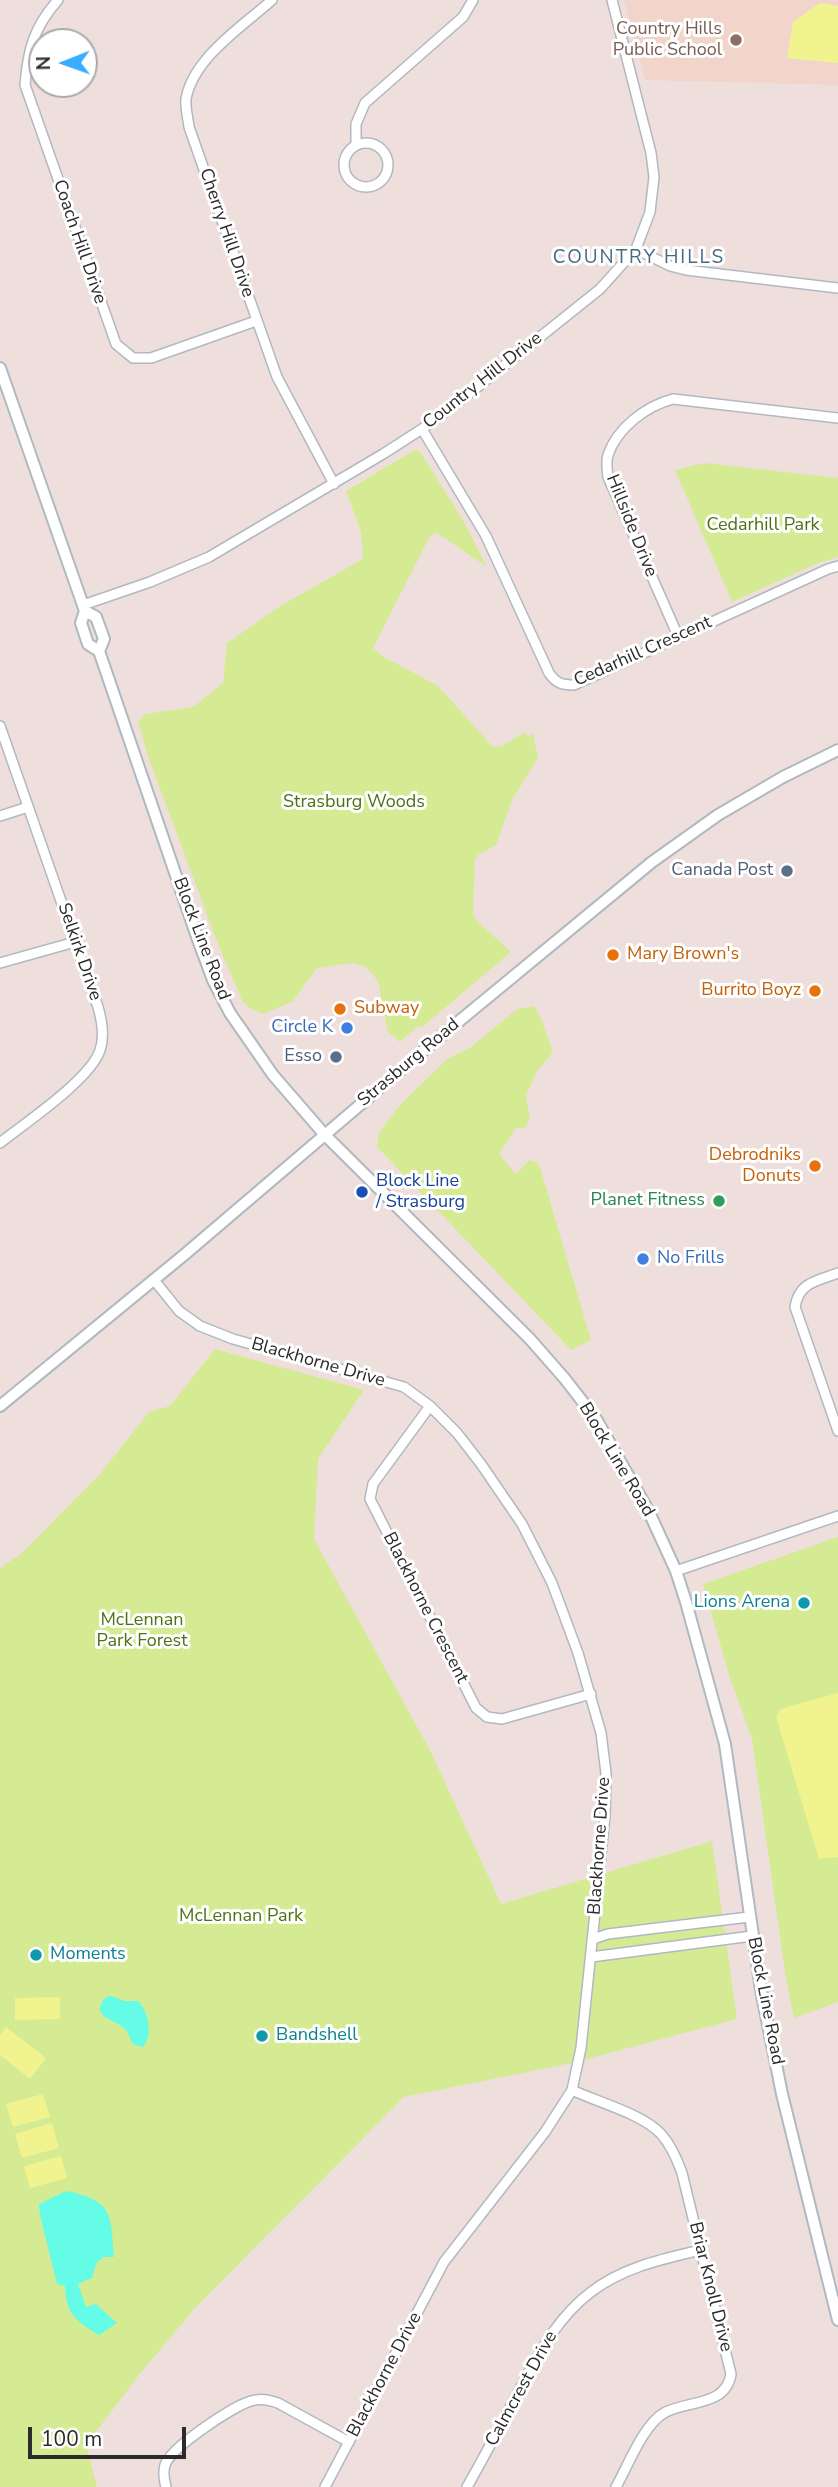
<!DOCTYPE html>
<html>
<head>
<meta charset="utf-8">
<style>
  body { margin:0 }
  #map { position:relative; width:838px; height:2487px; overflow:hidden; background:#efdfdc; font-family:"Nunito Sans",sans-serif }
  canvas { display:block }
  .north { position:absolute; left:28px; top:28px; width:70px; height:70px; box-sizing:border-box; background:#fff; border:2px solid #aaa; border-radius:50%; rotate:269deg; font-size:19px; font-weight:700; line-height:28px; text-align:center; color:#2b2b2b }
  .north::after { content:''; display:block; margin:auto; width:24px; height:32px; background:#39adff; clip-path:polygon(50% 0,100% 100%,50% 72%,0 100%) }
  .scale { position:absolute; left:28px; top:2427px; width:158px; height:32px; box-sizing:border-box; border:4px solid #2b2b2b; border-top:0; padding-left:9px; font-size:21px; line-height:24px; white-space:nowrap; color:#2b2b2b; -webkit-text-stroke:5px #fff; paint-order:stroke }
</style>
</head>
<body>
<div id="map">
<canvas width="838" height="2487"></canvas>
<div class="north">N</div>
<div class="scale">100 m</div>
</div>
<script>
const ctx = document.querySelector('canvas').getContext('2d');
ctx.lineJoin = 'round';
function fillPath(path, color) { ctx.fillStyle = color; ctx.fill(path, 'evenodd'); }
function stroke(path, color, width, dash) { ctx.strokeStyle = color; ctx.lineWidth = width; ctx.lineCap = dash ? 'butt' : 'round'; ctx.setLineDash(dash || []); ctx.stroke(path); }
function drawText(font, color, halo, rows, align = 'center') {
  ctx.font = font + ' "Nunito Sans",sans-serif'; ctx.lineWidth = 6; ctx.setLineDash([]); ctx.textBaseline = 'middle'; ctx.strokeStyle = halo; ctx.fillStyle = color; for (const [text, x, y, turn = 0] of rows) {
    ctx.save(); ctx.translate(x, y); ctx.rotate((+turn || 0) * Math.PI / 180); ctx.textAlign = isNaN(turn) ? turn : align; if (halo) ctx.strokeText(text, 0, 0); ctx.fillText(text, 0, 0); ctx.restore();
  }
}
fillPath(new Path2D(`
  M624 0H838V85L645 80Z`), '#f2d5ca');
fillPath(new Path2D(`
  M416 449 421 453 464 522 487 567 437 533 430 536 373 648 382 656 438 686 493 747 502 746 525 732 528 736 533 734 538 758 512 800 496 845 478 855 475 860 473 914 476 920 511 952 421 1028 418 1026 400 1042 388 1032 378 981 366 967 352 963 317 968 292 1002 262 1014 248 1007 245 1002 243 1003 216 939 149 759 138 722 145 714 193 707 223 683 227 643 282 605 363 559 361 532 346 491Z
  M704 463 838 478V557L818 563 732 602 675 470Z
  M533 1006 539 1013 553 1052 537 1071 526 1096 530 1118 525 1128H516L499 1154 516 1174 530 1160 539 1164 591 1340 571 1350 377 1147 379 1133 398 1107 447 1059 470 1048 517 1009Z
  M215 1349 364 1390 318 1459 314 1539 431 1752 501 1904 712 1841 737 2019 572 2063 404 2097 197 2306 142 2371 86 2445 97 2487H0V1568L22 1553 100 1474 149 1412 170 1406Z
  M838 1537V2002L794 2018 786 1979 752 1739 729 1675 703 1584Z`), '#d4eb93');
fillPath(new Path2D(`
  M820 3 838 6V63L787 58 793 22Z
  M838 1693V1857L819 1859 776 1717 780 1709Z
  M60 1997V2019L15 2020V1998Z
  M6 2027 46 2058 30 2079 0 2055V2035Z
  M43 2094 50 2117 13 2127 6 2104Z
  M52 2123 59 2148 22 2158 15 2134Z
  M61 2156 67 2178 30 2188 24 2166Z`), '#f1f38e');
fillPath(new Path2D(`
  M111 1996 125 2001H138C149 2011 153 2036 143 2047L133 2044C130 2039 129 2033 125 2029 115 2019 88 2017 106 1997Z
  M66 2191C113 2200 111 2214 114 2257H103L96 2264 92 2278 78 2284 86 2307 96 2304 117 2323 99 2335C78 2323 65 2313 65 2286L57 2284 40 2215 39 2204Z`), '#64fce7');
const minor = new Path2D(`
  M58 0C34 27 28 49 25 85L116 344 133 358H151L256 321
  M272 0C243 26 193 58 186 99 185 107 188 118 189 127L277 377 334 484
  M344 165a22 22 0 1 1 44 0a22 22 0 1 1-44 0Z
  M356 145V124L365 103 463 17 473 0
  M636 249 670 266 686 270 838 288
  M422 429 486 536 549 673C556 683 561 685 574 685L828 569 838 566
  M83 605 150 582 209 557 383 454 422 429 470 393 600 289 636 249 650 212 654 177 651 153 612 0
  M678 636 608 477C607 470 606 461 608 455 617 428 646 406 673 399L838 418
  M0 726 98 1007C102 1021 105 1036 100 1050 91 1079 25 1123 0 1143
  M0 816 28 807
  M0 963 75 942
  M838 1273C817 1281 799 1282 795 1307L838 1431
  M154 1280 179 1311 200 1326 233 1339 404 1387 430 1406 457 1433 481 1464 522 1524 552 1583 578 1653 601 1733 606 1773 605 1816 581 2048 572 2090 545 2132 444 2262 325 2487
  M430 1406 373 1484 370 1499 476 1708 487 1717 502 1719 591 1694
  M676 1571 838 1516
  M593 1939 608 1934 749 1917
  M591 1957 752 1936
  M572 2090C597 2102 643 2114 661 2134 671 2145 677 2159 682 2173L731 2374C726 2407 687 2400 664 2413 643 2425 628 2466 616 2487
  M166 2487C164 2480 163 2472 165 2465 170 2448 233 2406 251 2401 261 2398 269 2400 278 2403L349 2442
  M467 2487C484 2457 500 2427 516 2396 537 2358 555 2319 591 2292 623 2267 663 2259 701 2250`);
const tertiary = new Path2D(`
  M0 368 85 611 96 617 104 639 99 651 197 937 213 980 230 1013 273 1075 324 1134 530 1339 565 1379 596 1419 649 1512 676 1571 686 1602 725 1744 761 1990 782 2094 838 2320
  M85 611 81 623 88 644 99 651
  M0 1406 184 1255 429 1046 652 862 718 815 783 777 838 750`);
stroke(minor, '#b0b9c1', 12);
stroke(tertiary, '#b0b9c1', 14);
stroke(minor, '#fff', 9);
stroke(tertiary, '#fff', 10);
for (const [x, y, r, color] of [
  [736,40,7,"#8d6e63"],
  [787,871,7,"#5c6f8a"],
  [613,955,7,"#e8710a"],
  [815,991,7,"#e8710a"],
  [340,1009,7,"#e8710a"],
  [347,1028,7,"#3f7fe0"],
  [336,1057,7,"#5c6f8a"],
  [815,1166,7,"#e8710a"],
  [362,1192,7,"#1a4fb4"],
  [719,1201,7,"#2e9e5b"],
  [643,1259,7,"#3f7fe0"],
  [804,1603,7,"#0f9aa8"],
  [36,1955,7,"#0f9aa8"],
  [262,2036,7,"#0f9aa8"]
]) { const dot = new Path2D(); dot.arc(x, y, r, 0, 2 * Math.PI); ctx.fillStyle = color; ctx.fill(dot); stroke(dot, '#fff', 2.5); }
drawText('18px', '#785e54', '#fff', [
  ["Country Hills",722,30],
  ["Public School",722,51]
], 'right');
drawText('18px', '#2b2b2b', '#fff', [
  ["Cherry Hill Drive",226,233,71],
  ["Coach Hill Drive",79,242,71],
  ["Country Hill Drive",483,381,-38],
  ["Hillside Drive",631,526,68],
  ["Cedarhill Crescent",643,652,-24],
  ["Block Line Road",201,939,69],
  ["Selkirk Drive",79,952,71],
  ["Strasburg Road",409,1063,-40],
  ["Blackhorne Drive",318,1363,16],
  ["Block Line Road",616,1460,59],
  ["Blackhorne Crescent",425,1608,63],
  ["Blackhorne Drive",600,1846,-86],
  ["Block Line Road",765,2001,79],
  ["Briar Knoll Drive",710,2287,76],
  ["Blackhorne Drive",385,2375,-62],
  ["Calmcrest Drive",522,2389,-61]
]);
drawText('18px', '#4c7212', '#fff', [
  ["Cedarhill Park",763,526],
  ["Strasburg Woods",354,803],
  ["McLennan",142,1621],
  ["Park Forest",142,1642],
  ["McLennan Park",241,1917]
]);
drawText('18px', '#4e5e75', '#fff', [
  ["Canada Post",773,871],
  ["Esso",322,1057]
], 'right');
drawText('18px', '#c56008', '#fff', [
  ["Mary Brown's",627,955],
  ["Burrito Boyz",801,991,"right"],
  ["Subway",354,1009],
  ["Debrodniks",801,1156,"right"],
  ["Donuts",801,1177,"right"]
], 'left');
drawText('18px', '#366cbe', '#fff', [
  ["Circle K",333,1028],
  ["No Frills",657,1259,"left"]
], 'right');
drawText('18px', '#164399', '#fff', [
  ["Block Line",376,1182],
  ["/ Strasburg",376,1203]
], 'left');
drawText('18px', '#27864d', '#fff', [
  ["Planet Fitness",705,1201]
], 'right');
drawText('18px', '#0d838f', '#fff', [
  ["Lions Arena",790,1603,"right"],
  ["Moments",50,1955],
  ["Bandshell",276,2036]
], 'left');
ctx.letterSpacing = '2px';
drawText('19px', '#466982', '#fff', [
  ["COUNTRY HILLS",639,258]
]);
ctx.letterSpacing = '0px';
</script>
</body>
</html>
